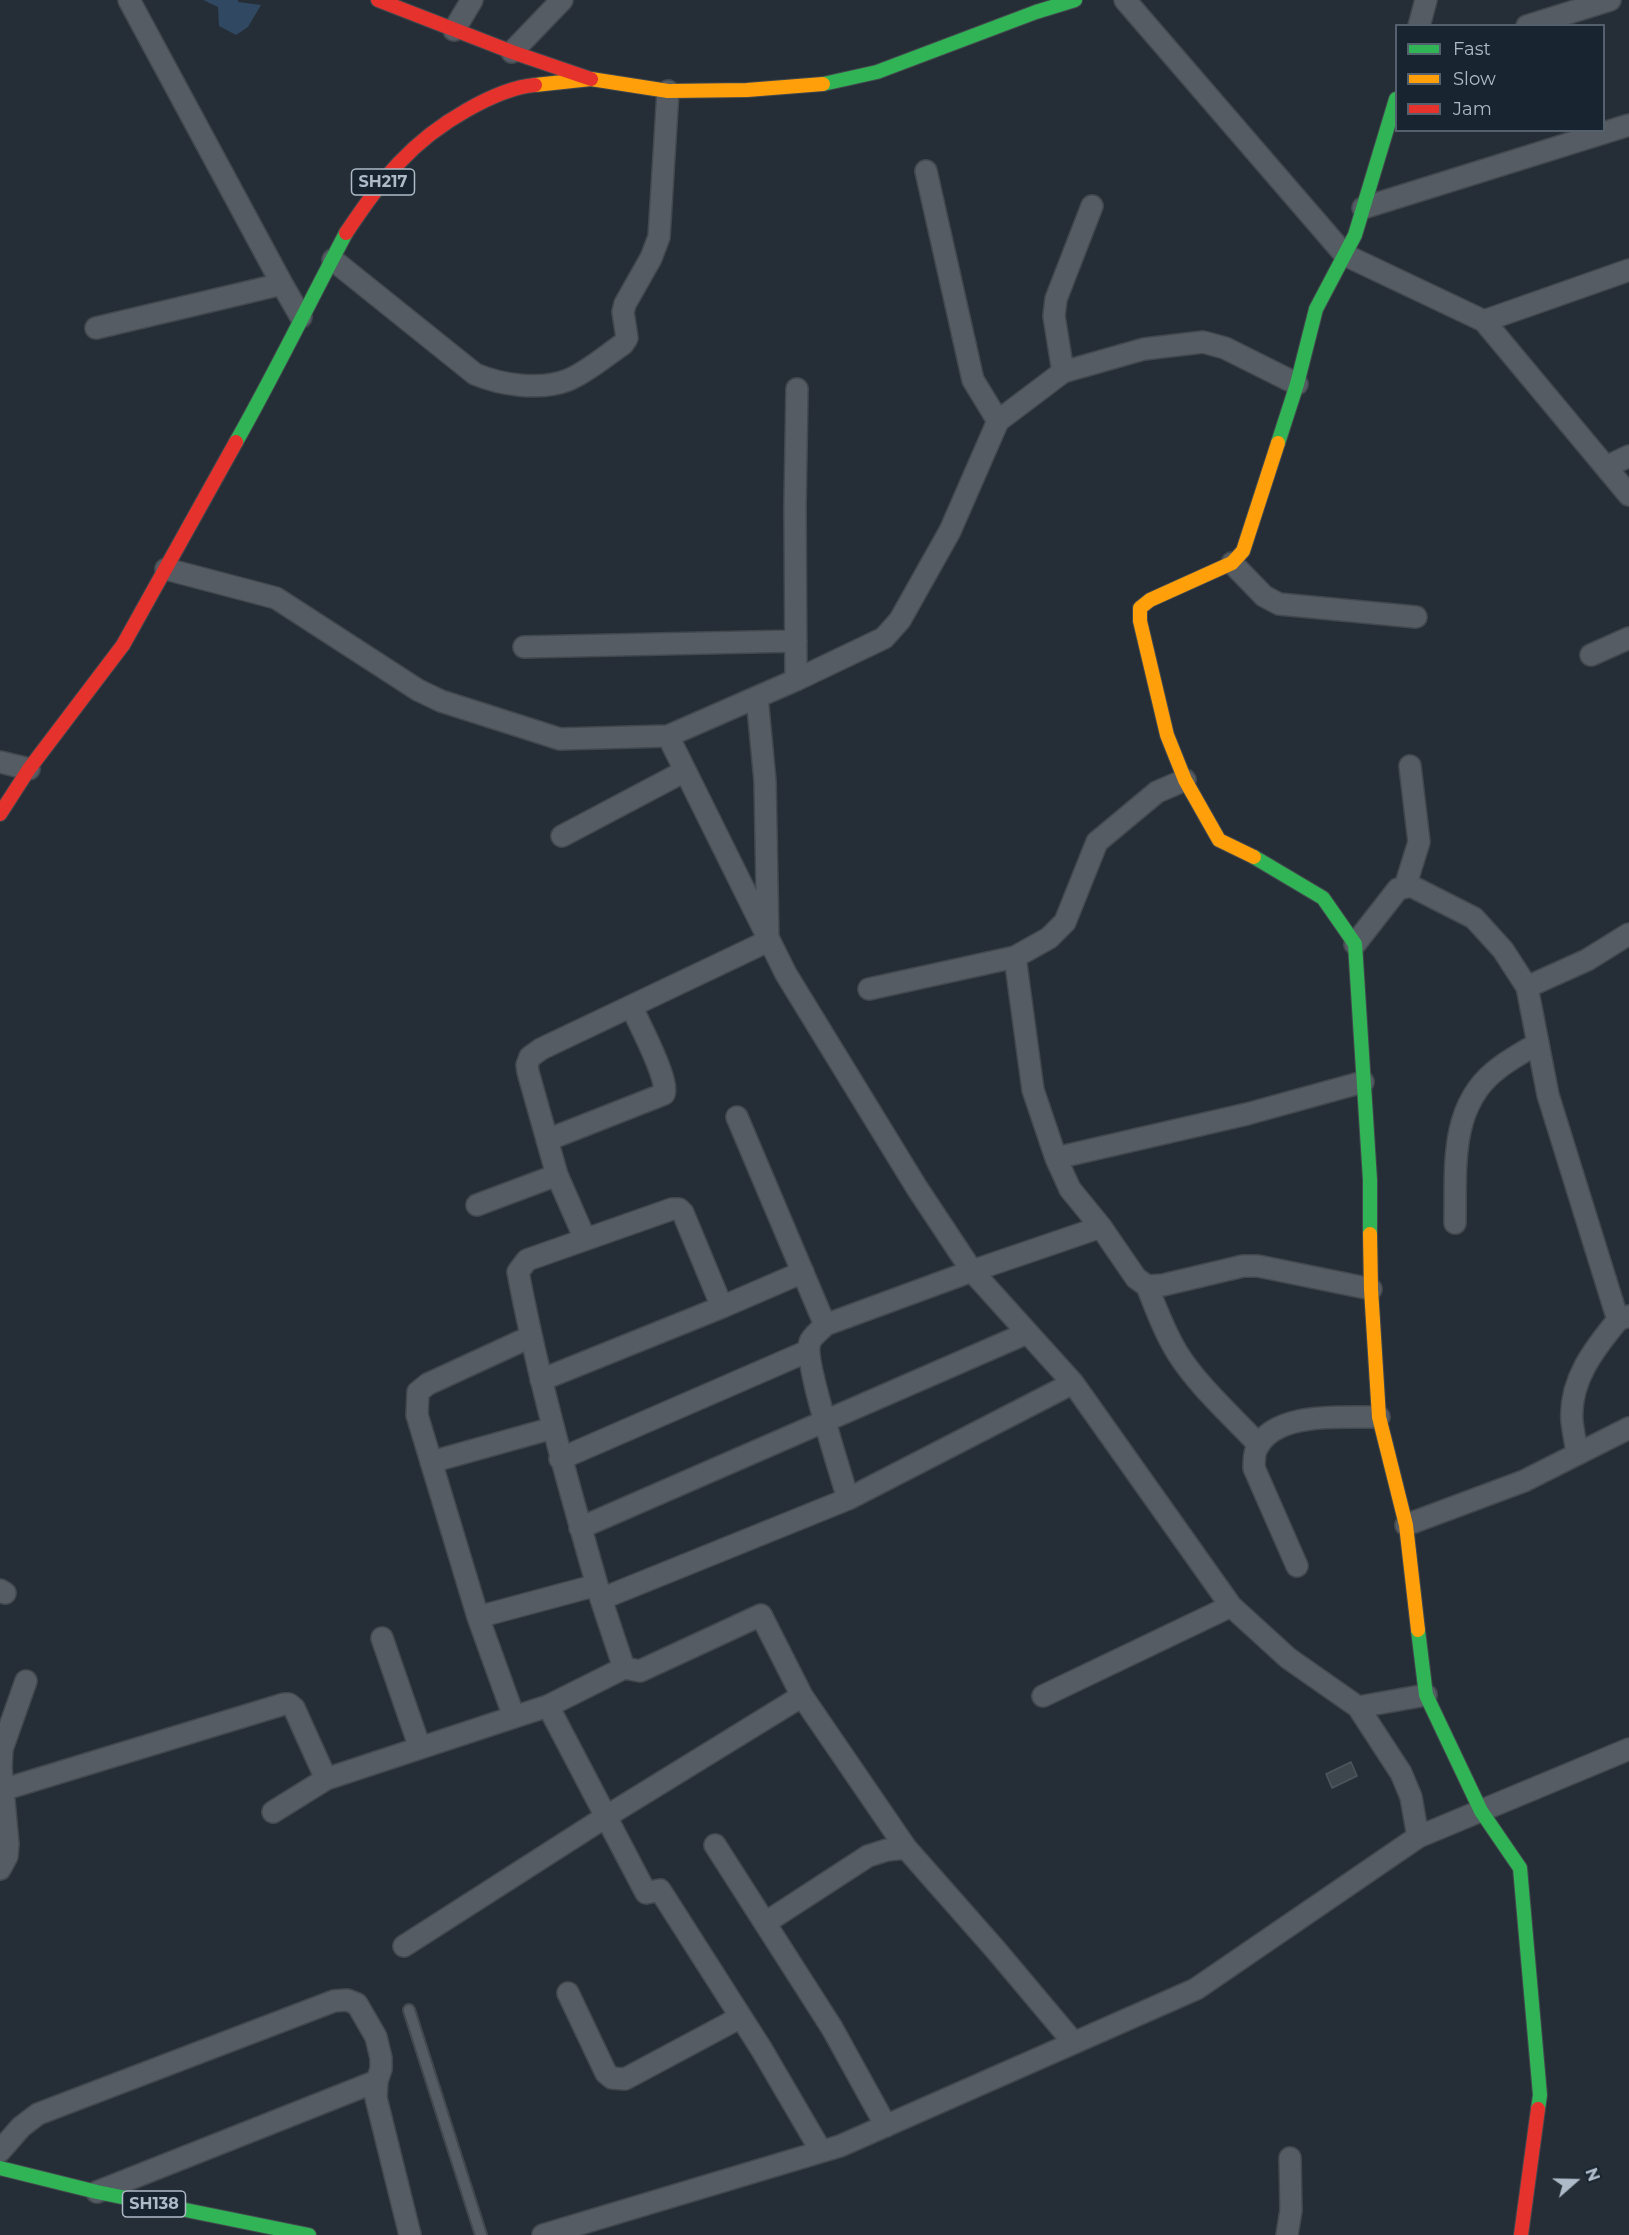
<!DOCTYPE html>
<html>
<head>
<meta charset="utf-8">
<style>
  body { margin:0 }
  #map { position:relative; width:1629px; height:2235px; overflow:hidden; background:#252e36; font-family:Montserrat,sans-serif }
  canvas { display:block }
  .legend { position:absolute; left:1395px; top:24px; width:210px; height:108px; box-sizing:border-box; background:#182430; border:2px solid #54606d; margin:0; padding:8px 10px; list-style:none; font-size:18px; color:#aebac8 }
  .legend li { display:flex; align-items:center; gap:12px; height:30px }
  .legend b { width:30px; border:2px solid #54606d }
  .north { position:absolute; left:1545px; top:2151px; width:60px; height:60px; -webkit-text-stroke:4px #182430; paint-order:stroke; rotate:70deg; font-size:16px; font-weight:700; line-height:24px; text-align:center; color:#aebac8 }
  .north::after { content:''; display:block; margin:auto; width:21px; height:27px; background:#aebac8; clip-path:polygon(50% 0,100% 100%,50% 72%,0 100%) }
</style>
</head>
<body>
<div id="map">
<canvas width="1629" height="2235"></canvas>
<ul class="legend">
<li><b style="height:8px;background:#30b455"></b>Fast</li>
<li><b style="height:8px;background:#ff9f0a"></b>Slow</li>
<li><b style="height:8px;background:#e5322d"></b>Jam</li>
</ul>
<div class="north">N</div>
</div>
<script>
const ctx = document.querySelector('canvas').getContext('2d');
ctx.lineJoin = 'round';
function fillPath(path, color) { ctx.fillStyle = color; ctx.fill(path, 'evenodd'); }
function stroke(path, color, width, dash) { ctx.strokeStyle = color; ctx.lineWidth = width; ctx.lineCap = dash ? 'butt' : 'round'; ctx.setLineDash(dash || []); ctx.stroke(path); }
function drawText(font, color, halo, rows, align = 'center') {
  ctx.font = font + ' Montserrat,sans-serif'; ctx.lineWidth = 6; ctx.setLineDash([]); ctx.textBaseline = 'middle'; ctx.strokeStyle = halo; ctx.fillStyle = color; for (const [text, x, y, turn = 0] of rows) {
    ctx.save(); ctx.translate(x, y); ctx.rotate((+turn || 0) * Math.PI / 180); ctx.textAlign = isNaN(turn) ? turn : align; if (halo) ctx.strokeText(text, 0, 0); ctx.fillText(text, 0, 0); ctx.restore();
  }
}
fillPath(new Path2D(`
  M203 0H238V2L261 5 248 27 236 35 219 26 218 7Z`), '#304861');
const building = new Path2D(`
  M1351 1762 1357 1776 1332 1788 1326 1774Z`);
fillPath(building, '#3f474e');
stroke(building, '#4d555d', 1.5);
const lane = new Path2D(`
  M409 2010 481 2235`);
const street = new Path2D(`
  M129 0 282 284 301 317
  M1125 0 1345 255 1484 321 1629 495
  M1419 26 1426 0
  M1527 26 1610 0
  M454 30 472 0
  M512 52 562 0
  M926 171 973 380 998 421
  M1363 208 1629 125
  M333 260 475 374C501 385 540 391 568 380 586 373 607 355 623 344L627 338 623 312 625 304 651 258 659 237 668 91
  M1484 321 1629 270
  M96 328 282 284
  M1063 372 1054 316 1056 299 1092 206
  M1606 467 1629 456
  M1232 563 1264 596 1279 604 1416 617
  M166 569 276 598 418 690 441 701 560 739 668 736 786 974 917 1188 972 1271 1073 1383 1231 1606 1288 1658 1358 1707 1426 1695
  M524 647 796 641
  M1591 655 1629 638
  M796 680 795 506 797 389
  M668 736 796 680 884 638 900 620 950 531 998 421 1063 372 1144 349 1203 342 1225 348 1297 384
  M0 762 29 769
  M562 836 685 771
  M1405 887 1419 842 1410 766
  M1355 944 1398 889 1411 886 1474 918 1503 950 1527 987 1587 960 1629 934
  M1527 987 1548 1095 1618 1320 1629 1316
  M869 989 1015 957
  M737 1117 825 1325
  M547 1140 664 1094C670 1082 638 1021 631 1006
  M1056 1158 1247 1114 1363 1082
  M477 1205 557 1175
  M1455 1223C1456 1170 1449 1108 1495 1071 1508 1060 1524 1052 1538 1043
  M1101 1227 1070 1189 1056 1158 1033 1090 1015 957 1049 938 1065 922 1097 842 1157 792 1185 780
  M585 1239 557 1175 528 1072 527 1065 530 1057 541 1049 768 941 765 781 757 697
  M1147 1286C1156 1309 1165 1333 1178 1354 1199 1387 1232 1416 1259 1445
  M530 1337 428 1384 418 1392 417 1415 478 1617 514 1717 548 1706
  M541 1380 722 1307 803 1272
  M1577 1454C1576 1443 1573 1432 1572 1421 1569 1381 1594 1349 1618 1320
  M560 1459 808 1351
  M431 1462 553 1428
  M848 1499 1073 1383
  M1406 1525 1524 1481 1629 1428
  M580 1528 1027 1333
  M1297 1566 1254 1468C1254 1462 1254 1456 1256 1450 1273 1410 1344 1418 1379 1417
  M0 1590 5 1593
  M601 1599C570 1491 539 1383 518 1272L527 1260 672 1209H679L683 1213 722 1307
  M478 1617 597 1585
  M382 1638 420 1748
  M624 1668 640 1671 761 1615 802 1696
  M1043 1696 1231 1606
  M1358 1707 1401 1773 1411 1797 1418 1837
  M2 1790 284 1704H289L294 1708 326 1779
  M273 1812 326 1779 514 1717
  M715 1845 832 2028 886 2126
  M0 1869 7 1856 8 1844 1 1768 2 1749 26 1681
  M765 1923 868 1856 887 1850 906 1848
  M404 1946 607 1816 802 1696 906 1848 995 1949 1074 2043
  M568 1993 606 2073 612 2078 625 2079 741 2017
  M0 2151 21 2127 38 2114 334 2001 347 2000 357 2004 376 2037 381 2058V2069L377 2081 376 2098 410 2235
  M821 2151 762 2050 660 1890 646 1893 548 1706 624 1668 601 1599 848 1499C841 1474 803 1359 810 1342 812 1336 821 1330 825 1325L972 1271 1101 1227 1136 1278 1147 1286 1163 1285 1243 1266H1258L1371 1289
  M97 2192 377 2081
  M543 2235 840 2146 1196 1989 1418 1837 1629 1749
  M1287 2235 1291 2210 1290 2158`);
const fast = new Path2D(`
  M823 84 877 72 1036 12 1075 0
  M236 442C275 373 309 303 346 233
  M1278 443 1297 384 1316 309 1355 235 1396 99
  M1254 857 1323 898 1355 944 1370 1180V1234
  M1418 1630 1426 1695 1481 1811 1520 1868 1540 2095 1538 2109
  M0 2168 97 2192 309 2235`);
const slow = new Path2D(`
  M535 85 591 79 668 91 747 90 823 84
  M1254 857 1219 840 1185 780 1167 735 1140 621V608L1150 600 1232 563 1243 551 1278 443
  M1370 1234 1371 1289 1379 1417 1406 1525 1418 1630`);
const jam = new Path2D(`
  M378 0 512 52 591 79
  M346 233C382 179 410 142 467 110 488 98 511 87 535 85
  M0 814 29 769 123 645 236 442
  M1521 2235 1538 2109`);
stroke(lane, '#42484e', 14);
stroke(street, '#42484e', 24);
stroke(fast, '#42484e', 16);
stroke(slow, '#42484e', 16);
stroke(jam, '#42484e', 16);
stroke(lane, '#565c64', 10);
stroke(street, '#565c64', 21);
stroke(fast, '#30b455', 14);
stroke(slow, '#ff9f0a', 14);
stroke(jam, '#e5322d', 14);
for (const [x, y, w] of [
  [383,182,63],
  [154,2204,63]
]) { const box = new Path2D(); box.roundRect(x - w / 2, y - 13, w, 26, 4.5); ctx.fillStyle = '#182430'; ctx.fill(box); stroke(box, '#aebac8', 1.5); }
drawText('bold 16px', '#aebac8', null, [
  ["SH217",383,182],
  ["SH138",154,2204]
]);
</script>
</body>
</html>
